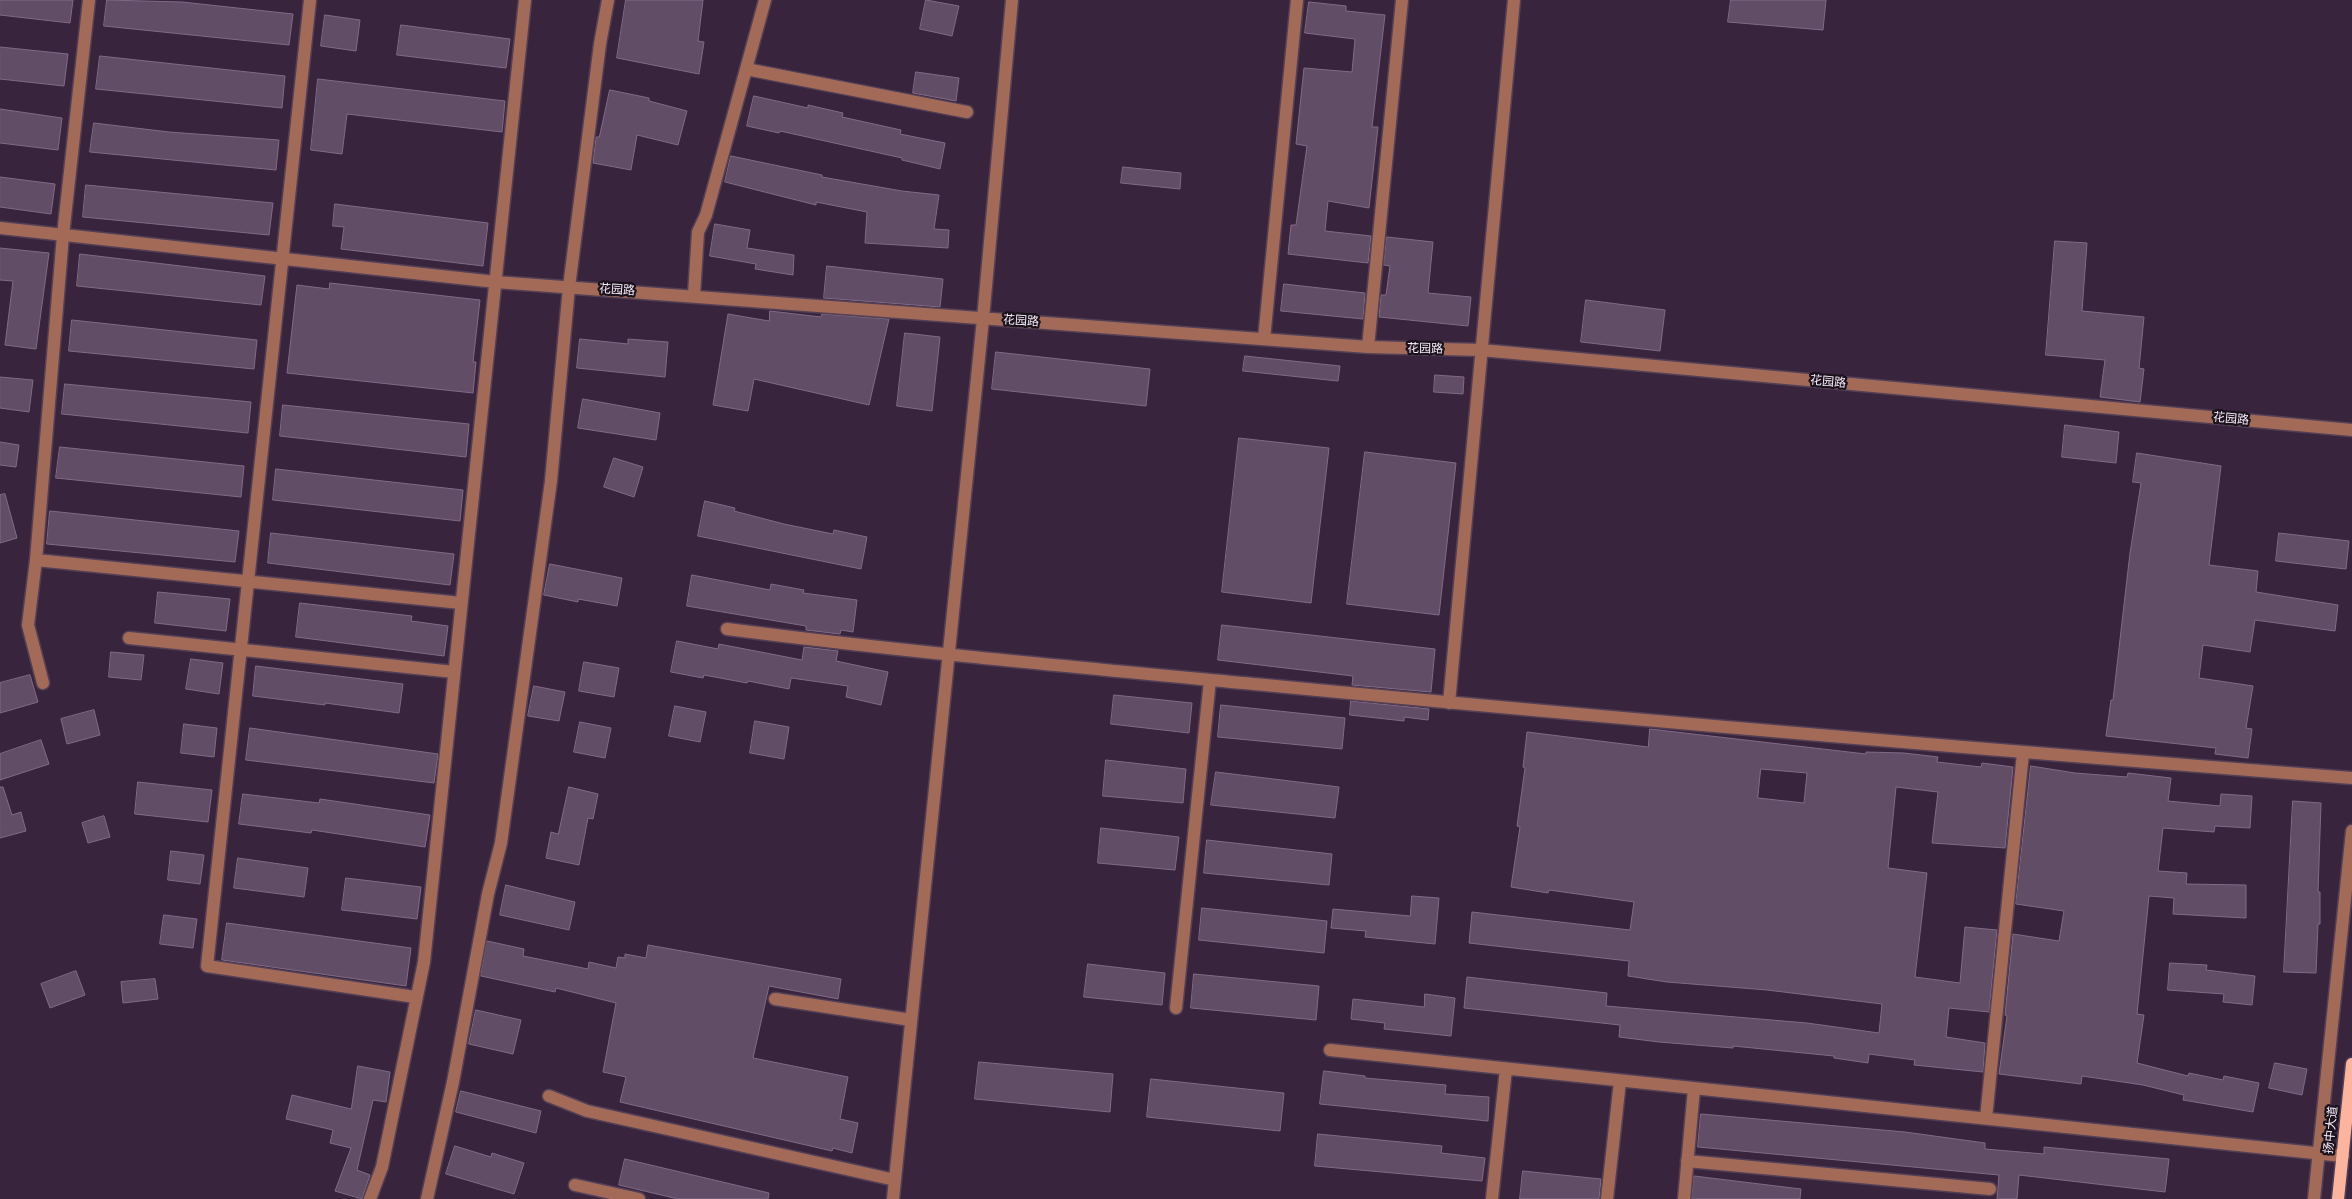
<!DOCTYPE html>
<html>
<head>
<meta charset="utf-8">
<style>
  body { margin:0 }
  canvas { display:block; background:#38243c }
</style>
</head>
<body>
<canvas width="2352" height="1199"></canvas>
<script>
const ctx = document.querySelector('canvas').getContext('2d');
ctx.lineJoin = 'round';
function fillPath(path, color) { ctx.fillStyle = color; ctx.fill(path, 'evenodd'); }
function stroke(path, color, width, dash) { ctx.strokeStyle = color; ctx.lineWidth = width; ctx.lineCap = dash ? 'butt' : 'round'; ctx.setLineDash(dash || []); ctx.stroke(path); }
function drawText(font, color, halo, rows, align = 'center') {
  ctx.font = font + ' "Open Sans","Noto Sans SC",sans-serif'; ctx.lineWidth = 4.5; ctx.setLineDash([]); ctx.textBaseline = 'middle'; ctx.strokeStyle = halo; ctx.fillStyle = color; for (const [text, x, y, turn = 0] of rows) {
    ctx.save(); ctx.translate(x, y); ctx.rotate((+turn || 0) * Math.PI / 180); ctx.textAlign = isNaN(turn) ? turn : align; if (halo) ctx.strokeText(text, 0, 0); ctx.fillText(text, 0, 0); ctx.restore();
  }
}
const building = new Path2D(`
  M0 0H73L70 23 0 15Z
  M107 0 182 2 293 14 289 45 104 26Z
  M626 0H703L698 41 704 42 699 74 617 58Z
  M926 0 959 6 952 36 920 29Z
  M1731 0H1826L1823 30 1728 22Z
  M1309 2 1346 6V11L1385 15 1372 127H1378L1369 208 1328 201 1325 231 1371 236 1368 263 1288 254 1291 225H1296L1307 146 1296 144 1304 68 1352 72 1355 39 1305 33Z
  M325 15 360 20 356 51 321 46Z
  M401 25 510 39 506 68 397 55Z
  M0 47 68 54 64 86 0 79Z
  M100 56 285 76 282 108 96 89Z
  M916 72 959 78 956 101 913 93Z
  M318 79 505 101 502 132 347 114 342 154 311 150Z
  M610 90 649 98V101L687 111 678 145 637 135 631 170 593 163 596 137H599Z
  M754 96 808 108V105L843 113 842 117 901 130 900 134 945 143 940 169 902 160V158L780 131 779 133 747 126Z
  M0 109 62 118 58 150 0 143Z
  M94 123 169 132 279 140 276 170 90 152Z
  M731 156 822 175V177L902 191 939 195 934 229 949 230 948 248 865 243 867 212 816 202V205L725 182Z
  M1123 167 1181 173 1180 189 1121 183Z
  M0 177 55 184 51 214 0 207Z
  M86 185 273 203 269 235 83 217Z
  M335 204 488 223 483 266 341 249 344 227 333 226Z
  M715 224 750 230 747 248 794 255 793 275 755 269 756 264 710 256Z
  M1387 237 1433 242 1428 293 1471 297 1468 326 1379 317 1381 295H1386L1390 266 1384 265Z
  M2055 241 2087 243 2082 311 2144 317 2139 368 2144 369 2140 402 2100 397 2105 360 2046 355Z
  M0 248 49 253 36 349 5 345 13 281 0 280Z
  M80 254 265 276 261 305 77 286Z
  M827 266 943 279 940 307 824 298Z
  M330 283 480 300 473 362H476L473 393 287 373 297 285 329 289Z
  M1284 284 1365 293 1363 319 1281 311Z
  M1586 300 1665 310 1660 351 1581 342Z
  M770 311 821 317 822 314 889 319 869 405 754 379 748 411 713 405 728 314 769 321Z
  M72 320 257 340 254 369 69 351Z
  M905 333 940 337 932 411 897 406Z
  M580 339 628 344V339L668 342 665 377 577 368Z
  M996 352 1150 369 1146 406 992 389Z
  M1245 356 1340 366 1338 381 1243 371Z
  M1435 375 1464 377 1463 394 1434 392Z
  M0 377 33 380 29 412 0 408Z
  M65 384 251 402 248 433 62 414Z
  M583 399 660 413 656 440 578 428Z
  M283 405 469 424 466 457 280 436Z
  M2065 425 2119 432 2116 463 2062 457Z
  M1239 438 1329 448 1311 603 1222 592Z
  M0 442 19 445 16 467 0 465Z
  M60 447 244 466 241 497 56 478Z
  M1365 452 1456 463 1439 615 1347 604Z
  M2137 453 2221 466 2209 565 2258 571 2256 592 2338 605 2335 631 2255 620 2250 652 2203 645 2199 678 2253 686 2246 728 2252 729 2248 758 2215 754 2216 748 2106 736 2111 700H2113L2130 553 2141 483 2133 482Z
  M614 458 643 467 634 497 604 487Z
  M276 469 463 490 460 521 273 500Z
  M5 494 17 538 0 543V495Z
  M705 501 735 508 734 511 784 524 833 534 834 530 867 537 861 569 698 536Z
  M50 511 239 531 235 562 47 544Z
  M271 533 454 554 450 585 268 563Z
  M2279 533 2349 541 2346 569 2276 561Z
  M550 564 622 578 617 606 578 599V602L544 595Z
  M692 575 770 590 771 584 804 590 803 593 857 600 853 632 841 630 840 634 806 630V626L687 606Z
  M158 592 230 599 226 631 155 623Z
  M300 603 412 616 411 621 448 626 444 656 296 637Z
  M1222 625 1435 649 1431 692 1352 685 1353 676 1218 660Z
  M677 641 718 649 719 644 802 660 804 647 838 651 836 661 888 672 881 705 846 697 848 686 791 678 789 689 748 681 747 683 704 675 703 678 671 672Z
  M111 652 144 655 141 680 109 677Z
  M191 659 223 663 219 694 186 689Z
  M584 662 619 668 614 697 579 691Z
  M256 666 403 684 399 713 325 703V705L253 696Z
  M30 675 38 702 0 713V683Z
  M534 686 565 692 559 721 528 716Z
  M1114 695 1192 703 1189 733 1111 724Z
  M1351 701 1429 709 1428 720 1404 717V721L1350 715Z
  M1221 705 1345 718 1342 749 1218 737Z
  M675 706 706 712 700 742 669 736Z
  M94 710 100 735 67 744 61 719Z
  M755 721 789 727 784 759 750 753Z
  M580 722 611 728 605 758 574 752Z
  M184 724 217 728 214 757 181 753Z
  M250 728 438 754 434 783 246 760Z
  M1650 729 1866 754V752L1904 753 1938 757 1937 762 1981 767 1982 763 2013 767 2005 848 1932 843 1938 792 1896 787 1888 868 1927 873 1915 977 1960 983 1965 927 1997 930 1989 1012 1949 1008 1946 1037 1985 1043 1983 1072 1914 1065 1915 1060 1869 1054 1868 1063 1834 1058V1056L1733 1046V1048L1659 1042 1619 1037 1620 1025 1464 1008 1467 977 1607 993 1606 1006 1807 1023 1879 1033 1882 1004 1767 990 1667 982 1628 976 1629 961 1469 943 1472 912 1630 930 1634 902 1549 890 1548 893 1511 887 1520 827 1517 826 1525 768 1523 767 1527 732 1648 747ZM1761 769 1807 773 1804 803 1758 798Z
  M41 740 49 764 0 780V754Z
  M1106 760 1186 769 1183 803 1103 796Z
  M2031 766 2075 773 2127 777 2128 773 2171 778 2168 801 2220 806 2221 794 2252 796 2250 828 2215 826 2214 832 2163 828 2158 871 2187 873 2186 884 2246 885V918L2173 914 2174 898 2149 896 2137 1014 2144 1015 2137 1063 2188 1076 2189 1073 2223 1080 2224 1076 2259 1083 2253 1112 2183 1100 2184 1095 2143 1085 2082 1076 2081 1084 1999 1074 2007 1016 2005 1015 2013 934 2059 941 2064 911 2016 904Z
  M1216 772 1339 787 1335 818 1211 805Z
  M138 782 212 790 208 822 135 814Z
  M0 787H3L12 815 21 812 26 831 0 838Z
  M569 787 598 794 593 819 588 818 579 865 546 858 551 832 558 834Z
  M243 794 319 803 320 799 430 815 425 847 312 830 311 833 239 824Z
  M2293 801 2321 803 2318 892H2320V924H2318L2316 973 2284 972Z
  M104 816 110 837 88 843 82 823Z
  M1101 828 1179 837 1175 870 1098 863Z
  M1207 840 1332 854 1329 885 1204 873Z
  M171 851 204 855 200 884 168 880Z
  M238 858 308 868 304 897 234 888Z
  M346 878 421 887 417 919 342 910Z
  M506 885 575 902 569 930 500 915Z
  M1412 896 1439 898 1435 944 1365 937 1366 931 1331 928 1333 909 1410 916Z
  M1202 908 1327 921 1324 953 1199 940Z
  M164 915 197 919 193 948 160 944Z
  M227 923 411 948 406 986 222 960Z
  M487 941 524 949 523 956 588 969 589 962 616 968 618 957 625 958V954L646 958 648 945 841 979 838 999 769 986 753 1058 848 1077 840 1119 858 1123 852 1153 833 1148 832 1151 620 1102 626 1077 603 1072 616 1003 556 988 555 992 481 976Z
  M2170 963 2207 965 2206 970 2255 976 2252 1005 2223 1002 2224 994 2168 990Z
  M1088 964 1165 973 1162 1005 1084 997Z
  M76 971 85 995 50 1008 41 984Z
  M1194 974 1319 986 1316 1020 1191 1008Z
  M155 979 158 999 123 1003 121 982Z
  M1425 994 1455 998 1451 1036 1384 1029 1385 1023 1351 1019 1353 999 1424 1007Z
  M476 1010 521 1020 513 1054 469 1044Z
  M979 1062 1113 1074 1110 1112 975 1099Z
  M2275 1063 2307 1069 2302 1095 2269 1088Z
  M358 1066 390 1072 386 1102 373 1100 357 1170 370 1175 362 1199 335 1191 351 1148 330 1143 333 1130 286 1119 292 1095 351 1109Z
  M1324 1071 1365 1076V1078L1446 1085 1445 1094 1489 1097 1488 1121 1320 1104Z
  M1151 1079 1284 1093 1280 1131 1147 1117Z
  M461 1091 541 1111 536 1133 456 1112Z
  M1701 1114 1905 1132 1985 1143V1149L2044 1154V1147L2169 1159 2165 1192 2019 1175 2017 1199H1997L1999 1175 1698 1147Z
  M1318 1134 1442 1146 1441 1153 1485 1158 1482 1181 1315 1166Z
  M455 1146 491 1157 492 1153 524 1163 514 1194 446 1174Z
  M625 1159 769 1193 768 1199H678L619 1185Z
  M1523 1171 1601 1179 1599 1199H1520Z
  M1694 1176 1801 1189 1800 1199H1692Z`);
fillPath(building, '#624d67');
stroke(building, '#816a86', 1);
const minor = new Path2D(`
  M310 0 207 966 415 997
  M746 69 967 112
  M0 228 496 282 1368 347 1481 350 2352 430
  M694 295 698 232 706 215 765 0
  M1264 339 1297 0
  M1368 347 1402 0
  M36 560 461 603
  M727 629C906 652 1085 668 1265 685 1627 720 1989 750 2352 778
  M129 638 454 672
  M43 683 28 625 36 560 63 235 89 0
  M1449 703 1514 0
  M775 999 911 1020
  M1176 1008 1210 680
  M1330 1050 2343 1156
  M549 1096 587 1111 895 1180
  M1986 1118 2023 753
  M1687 1161 1990 1189
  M575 1185 639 1199
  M370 1199 382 1167 424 962 525 0
  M427 1199 453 1082 488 894 501 843 551 481 569 287 600 44 608 0
  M893 1199 983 319 1012 0
  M1492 1199 1506 1069
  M1607 1199 1620 1081
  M1684 1199 1694 1089
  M2314 1199 2352 831`);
const major = new Path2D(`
  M2338 1199 2352 1064`);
stroke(minor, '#534057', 15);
stroke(major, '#534057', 15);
stroke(minor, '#a46a58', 12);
stroke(major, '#fdb49f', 12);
drawText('12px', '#fbeefd', '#1a121c', [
  ["花园路",617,290,4],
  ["花园路",1021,321,4],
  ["花园路",1425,349,1],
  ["花园路",1828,382,5],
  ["花园路",2231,419,5],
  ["扬中大道",2331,1130,-84]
]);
</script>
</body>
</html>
